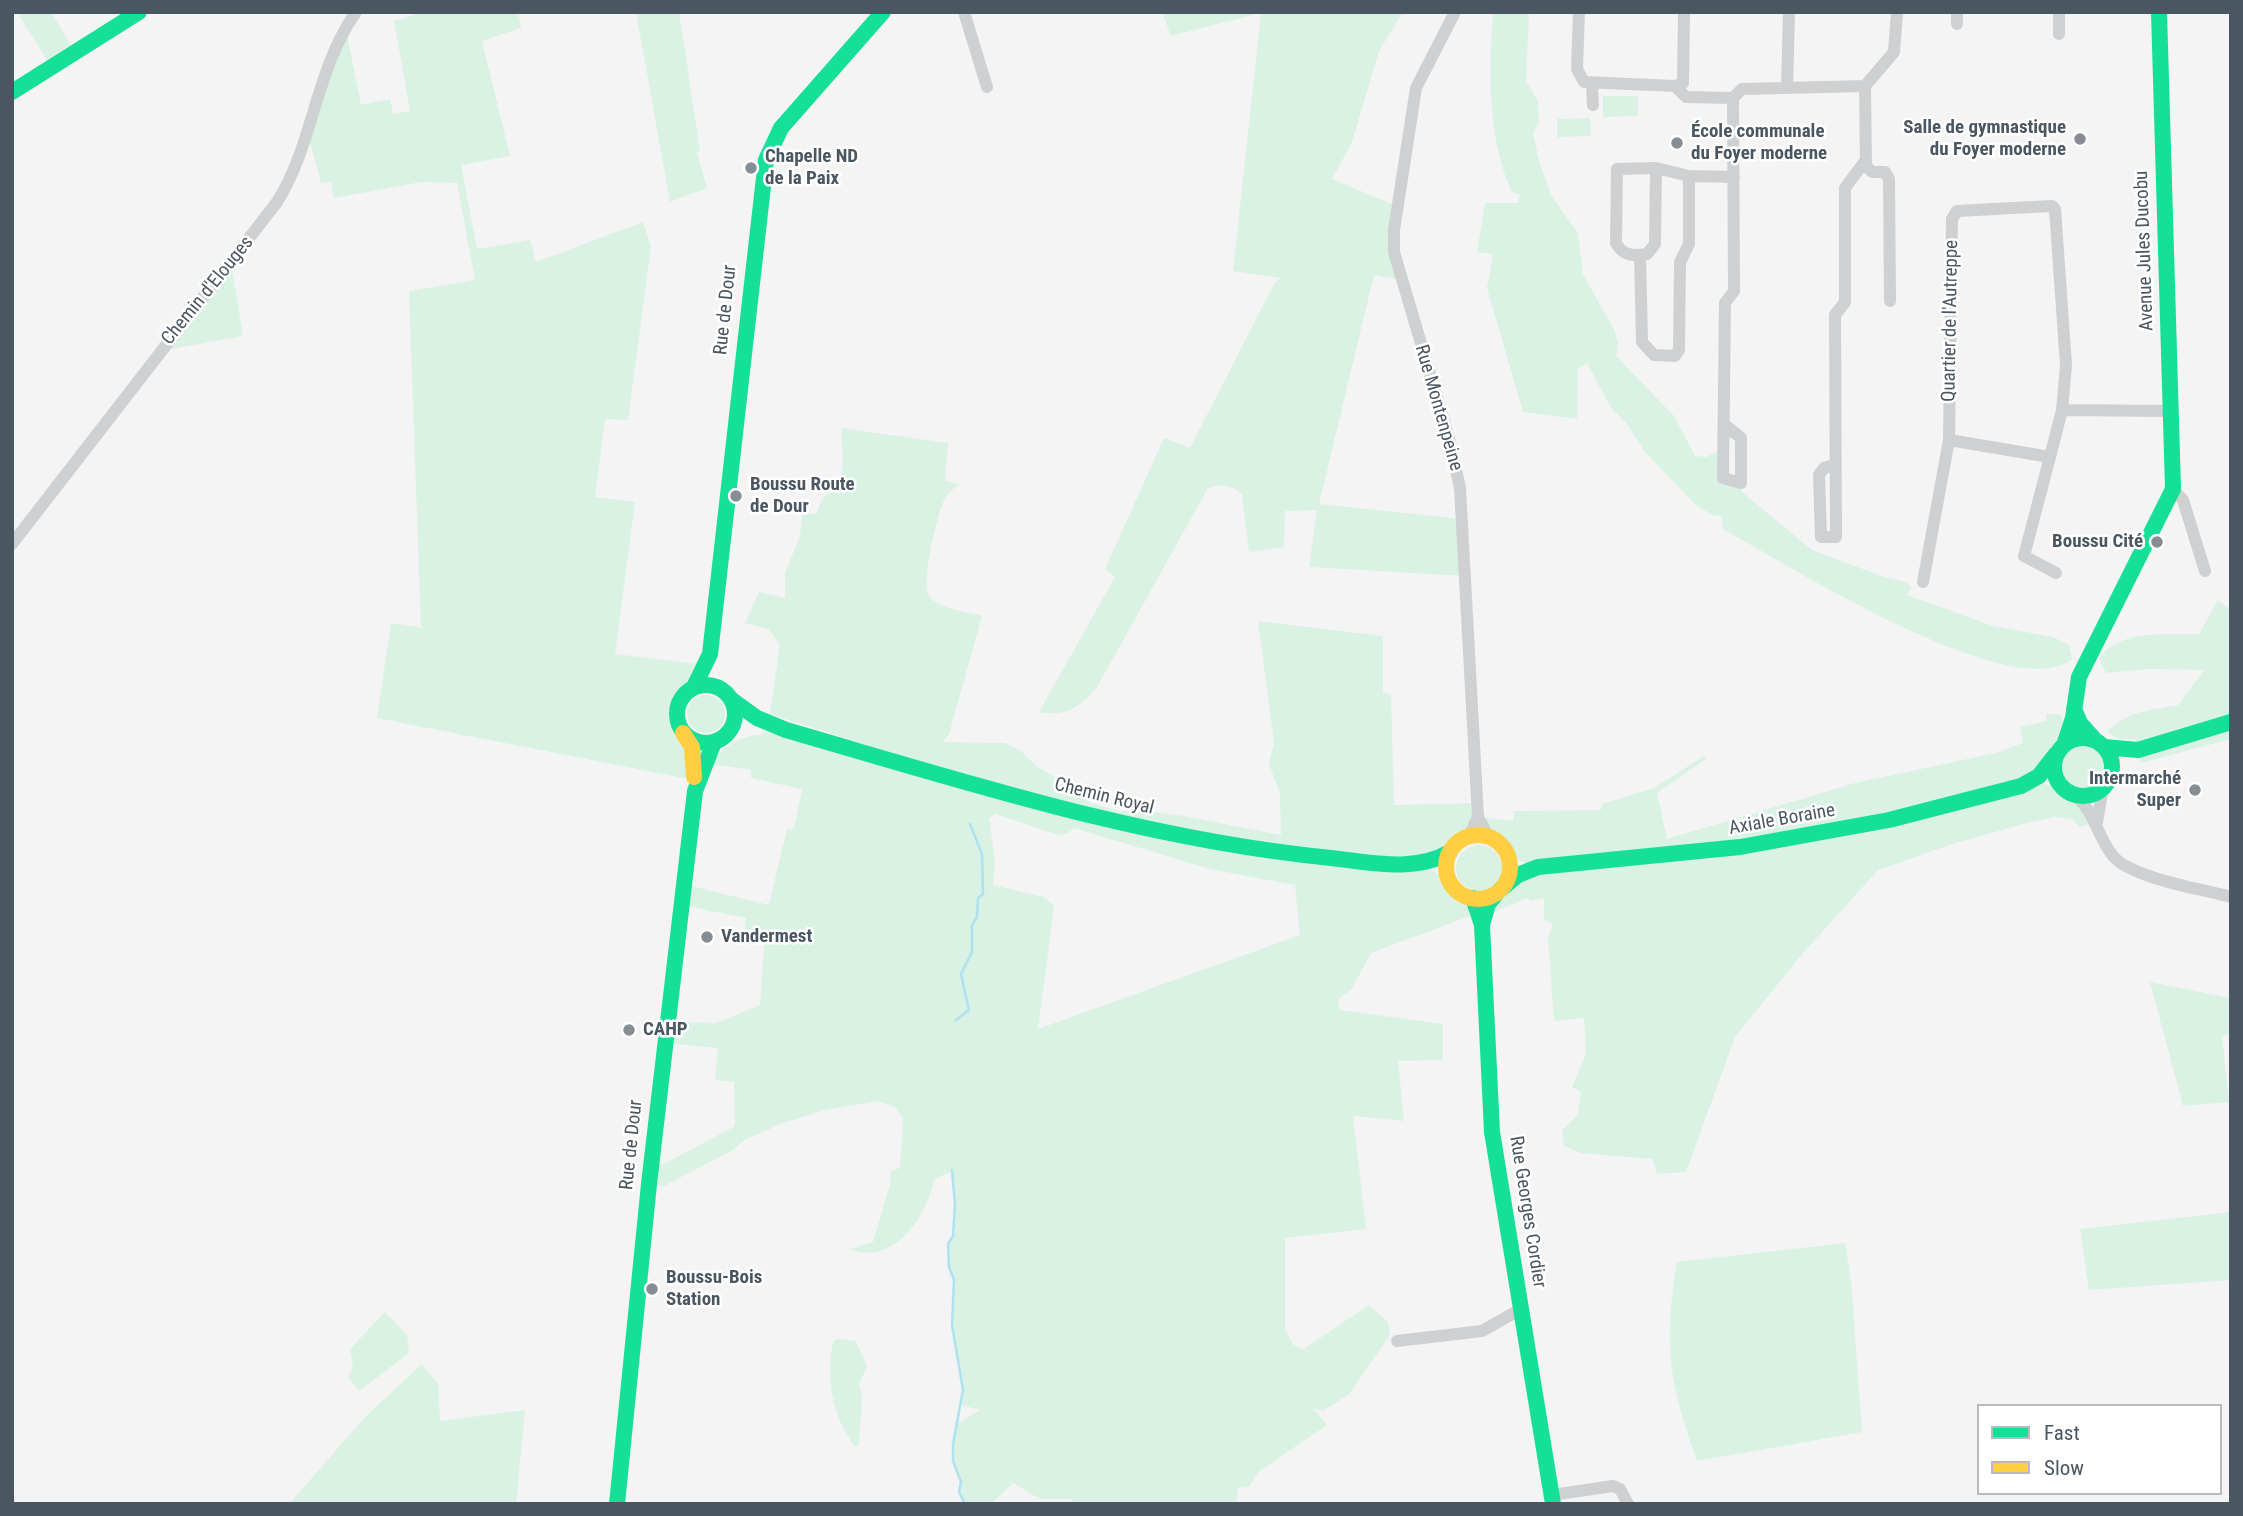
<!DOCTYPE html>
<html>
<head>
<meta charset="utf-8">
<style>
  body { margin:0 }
  #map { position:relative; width:2243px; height:1516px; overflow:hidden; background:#f4f4f4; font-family:"Roboto Condensed",sans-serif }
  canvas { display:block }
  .frame { position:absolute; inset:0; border:14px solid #4a5661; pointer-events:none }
  .legend { position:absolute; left:1977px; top:1404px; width:245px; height:91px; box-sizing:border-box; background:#fff; border:2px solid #b7bbc0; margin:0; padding:9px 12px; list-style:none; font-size:21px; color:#4a5661 }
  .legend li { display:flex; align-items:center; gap:14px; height:35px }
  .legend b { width:35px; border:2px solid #b7bbc0 }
</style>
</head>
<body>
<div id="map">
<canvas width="2243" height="1516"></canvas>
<div class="frame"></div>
<ul class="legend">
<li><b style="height:9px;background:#16e098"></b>Fast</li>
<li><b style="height:9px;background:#ffcf43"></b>Slow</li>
</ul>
</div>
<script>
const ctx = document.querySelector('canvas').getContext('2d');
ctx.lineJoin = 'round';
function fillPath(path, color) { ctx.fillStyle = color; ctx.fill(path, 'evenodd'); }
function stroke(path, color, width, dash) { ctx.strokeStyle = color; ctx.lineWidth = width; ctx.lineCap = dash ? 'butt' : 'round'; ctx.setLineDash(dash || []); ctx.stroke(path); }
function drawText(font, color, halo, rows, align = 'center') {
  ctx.font = font + ' "Roboto Condensed",sans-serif'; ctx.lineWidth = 5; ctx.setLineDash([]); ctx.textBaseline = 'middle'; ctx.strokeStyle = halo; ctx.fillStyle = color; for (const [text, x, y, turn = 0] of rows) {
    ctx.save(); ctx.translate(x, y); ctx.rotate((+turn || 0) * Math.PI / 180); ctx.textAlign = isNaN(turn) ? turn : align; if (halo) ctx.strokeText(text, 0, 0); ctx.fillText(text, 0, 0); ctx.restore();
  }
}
fillPath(new Path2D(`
  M17 12H51L71 45 47 60Z
  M425 12H518L521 28 482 41 510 156 461 165 477 249 530 240 536 262 643 222 651 246 628 420 605 419 595 497 635 502 615 654 706 665 677 707 679 725 692 747 694 780 377 718 391 623 430 629 421 627 409 291 475 280 457 183 421 182 334 198 331 182 321 183 311 145 303 144 347 35 361 105 390 99 393 114 410 111 394 21Z
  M636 12H679L700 151 697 153 707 188 670 202Z
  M1162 12H1403L1379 51 1352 142 1332 179 1397 206 1402 280 1374 275 1319 504 1462 519 1465 576 1309 567 1317 510 1285 511 1284 547 1249 552 1242 495C1232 484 1222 484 1208 488L1097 687C1081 707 1065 717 1039 712L1115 577 1105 569 1164 438 1190 448 1274 284 1281 278 1233 271 1261 13 1171 36Z
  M1493 12H1529L1526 81 1538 101 1539 122 1533 133 1539 161 1552 197 1578 233 1583 275 1614 329 1618 343 1616 356 1674 416 1695 456 1707 457 1723 448V478L1741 483V491L1812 550 1884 577 1905 582 1911 587 1907 595 1993 626 2053 637 2069 645 2072 659C2013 708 1781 561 1723 529L1721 516 1712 515 1696 505 1645 452 1627 424 1611 408 1587 363 1578 369 1577 419 1523 412 1487 288 1493 254 1477 252 1485 203H1518L1520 195 1512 192C1487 138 1489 70 1493 12Z
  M1603 96H1638V116L1603 117Z
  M1590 118 1591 136 1557 137V119Z
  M231 264 243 336 171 349Z
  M841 428 948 443 945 481 959 484C953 489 947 494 944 500 937 517 920 583 930 597 939 609 968 612 982 616L949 734 942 742 1005 743 1021 751 1036 766 1078 791 1089 802 1121 812 1127 809 1184 816 1281 835 1280 794 1269 764 1274 743 1258 621 1383 636V693L1391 694 1394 805 1477 803 1478 817 1513 821 1514 811 1601 810 1602 804 1654 788 1704 756 1706 759 1657 793 1667 839 1855 783 1996 753 2023 743 2020 727 2047 721 2046 714H2060L2063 720 2043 783C2069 788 2081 802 2097 822L2080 827 2072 819 2055 817 2027 823 1955 843 1878 870 1803 953 1735 1037 1686 1172 1657 1174 1652 1159 1581 1153 1564 1146 1562 1131 1578 1114 1581 1092 1572 1087 1586 1054 1584 1018 1554 1021 1548 937 1553 924 1544 920V898L1531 901 1527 898 1484 916 1527 864C1508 857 1510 849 1497 840 1472 823 1442 853 1421 866 1446 876 1465 890 1470 916L1371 953 1351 990 1338 999 1340 1010 1443 1024V1060L1398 1061 1404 1121 1353 1116 1366 1229 1285 1238V1330L1293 1344 1302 1350 1369 1305 1388 1322 1390 1335 1349 1394 1323 1411 1313 1408 1327 1425 1258 1472 1249 1487 1238 1488 1236 1504H1070L1072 1499H1040L1013 1483 991 1504H965L959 1492C962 1478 955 1471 953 1458 952 1446 955 1434 958 1423L980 1410 962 1405 963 1390 952 1325 954 1280 949 1267 948 1244 953 1236 955 1204 952 1171 934 1179C927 1217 893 1267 849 1249L873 1242 890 1185 891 1171 900 1168 903 1119 895 1107 877 1101 825 1110 783 1123 744 1140 733 1150 664 1186 649 1184 651 1163 664 1164 735 1126 734 1082 715 1080 718 1048 664 1043 667 1021 716 1023 760 1005 765 935 744 932 746 918 681 905 683 884 769 905 787 829H794L802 789 751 778V770L712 764C721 747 742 734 762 735L763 732 907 758 770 714 780 644 768 629 745 623 759 592 785 598V573L800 536 802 513 817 514C823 489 830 498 838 483 846 468 842 445 841 428ZM996 814 1058 835 1068 833 1074 828 1210 869 1295 885 1300 935 1038 1029 1054 906 1044 897 993 885 995 862 989 818Z
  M2218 600 2231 611V739L2141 763 2135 739H2118L2107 732C2125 711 2152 710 2178 705L2204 670 2149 669 2106 673 2099 658C2120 629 2167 635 2199 634Z
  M687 714a19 19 0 1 1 38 0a19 19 0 1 1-38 0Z
  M2062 767a22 22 0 1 1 44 0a22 22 0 1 1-44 0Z
  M1456 868a23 23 0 1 1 46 0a23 23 0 1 1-46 0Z
  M2150 982 2231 998V1034L2222 1036 2229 1102 2183 1106Z
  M2231 1212V1280L2089 1290 2080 1229Z
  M1845 1243 1851 1280 1862 1432 1697 1461C1669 1383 1663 1344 1677 1262Z
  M385 1312 407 1335 409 1353 359 1391 348 1377 353 1367 350 1349Z
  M839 1339 856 1341 867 1366 859 1384 862 1395 859 1444 856 1447C833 1421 824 1373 834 1340Z
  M422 1364 438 1384 440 1421 525 1410 516 1504H289L366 1416Z`), '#d9f2e3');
stroke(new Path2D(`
  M956 1020 969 1010 961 974 972 952V925L977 917 978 898 983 894 982 854 970 824
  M952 1170 955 1204 953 1236 948 1244 949 1267 954 1280 952 1325 963 1390 953 1444V1461L961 1482 959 1492 965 1504`), '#aee2f0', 2.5);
stroke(new Path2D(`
  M964 12 987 87
  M1455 12 1416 88 1394 230V252L1449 438 1460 488 1478 817 1488 836
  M1579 12 1577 69 1584 82 1675 86 1686 97 1733 98 1742 89 1865 86 1894 52 1897 12
  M2059 12V34
  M1957 24V12
  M1592 85 1593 105
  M1675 86 1683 83 1684 12
  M1865 86 1866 166 1872 172H1885L1889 179 1890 301
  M1787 88 1789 12
  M1656 168 1655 244 1647 254C1633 256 1623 256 1616 243L1617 169 1656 168 1689 176 1734 177
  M1640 255 1642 342 1654 355 1675 356 1679 350 1680 262 1689 244V176
  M2062 410 2170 411
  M1724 424 1741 438V483L1723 478 1725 303 1734 291 1733 98
  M1949 440 2050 457 2024 556 2056 573
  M1834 465 1824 468 1819 475 1821 537H1836L1835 315 1845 302V188L1865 161
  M2173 489 2183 500 2205 571
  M12 544 277 202C314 143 315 70 356 12
  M1923 582 1949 440 1952 219 1957 211 2052 206 2055 209 2066 365 2062 410 2050 457
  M2076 796C2095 813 2097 836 2113 856 2131 878 2202 889 2231 897
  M2097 822 2103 788
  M1469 836 1478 817
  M1397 1341 1482 1331 1521 1309
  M1552 1495 1613 1486 1620 1489 1628 1504`), '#ced0d2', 12);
stroke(new Path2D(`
  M12 92 139 12
  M677 714a29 29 0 1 1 58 0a29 29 0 1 1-58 0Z
  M694 687 710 654 766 160 781 128 883 12
  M732 700 757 718 786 730C966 782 1144 840 1331 858 1370 862 1414 873 1450 852
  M2074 709 2080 723 2096 741
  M2054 767a29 29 0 1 1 58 0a29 29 0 1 1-58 0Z
  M2064 745 2073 718 2079 677 2173 489 2159 12
  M2104 747 2138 750 2231 722
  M1501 889 1518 875 1538 867 1740 847 1889 820 2021 786 2039 776 2056 754
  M1473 898 1482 925 1492 1132 1553 1504
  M1482 925 1488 904 1496 894
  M617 1504 649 1184 695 791 714 742`), '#16e098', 16);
stroke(new Path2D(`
  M683 733 692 747 694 777
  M1446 867a32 32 0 1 1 64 0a32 32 0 1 1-64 0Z`), '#ffcf43', 16);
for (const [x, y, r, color] of [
  [2080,139,7,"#868d94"],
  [1677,143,7,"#868d94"],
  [751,168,7,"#868d94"],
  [736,496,7,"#868d94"],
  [2157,542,7,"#868d94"],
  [2195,790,7,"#868d94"],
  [707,937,7,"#868d94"],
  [629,1030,7,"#868d94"],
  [652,1289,7,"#868d94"]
]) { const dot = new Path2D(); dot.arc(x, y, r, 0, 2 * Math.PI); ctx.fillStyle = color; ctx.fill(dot); stroke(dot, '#fff', 2.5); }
drawText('bold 19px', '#4a5661', '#fff', [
  ["Salle de gymnastique",2066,128,"right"],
  ["du Foyer moderne",2066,150,"right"],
  ["École communale",1691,132],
  ["du Foyer moderne",1691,154],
  ["Chapelle ND",765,157],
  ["de la Paix",765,179],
  ["Boussu Route",750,485],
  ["de Dour",750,507],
  ["Boussu Cité",2143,542,"right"],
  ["Intermarché",2181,779,"right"],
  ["Super",2181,801,"right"],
  ["Vandermest",721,937],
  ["CAHP",643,1030],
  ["Boussu-Bois",666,1278],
  ["Station",666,1300]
], 'left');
drawText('19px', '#4a5661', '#fff', [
  ["Avenue Jules Ducobu",2145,251,-92],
  ["Chemin d'Elouges",208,291,-51],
  ["Rue de Dour",726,310,-84],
  ["Quartier de l'Autreppe",1951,321,-89],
  ["Rue Montenpeine",1438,408,74],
  ["Chemin Royal",1104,797,14],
  ["Axiale Boraine",1782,820,-10],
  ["Rue de Dour",632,1145,-84],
  ["Rue Georges Cordier",1527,1212,81]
]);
</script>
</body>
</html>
